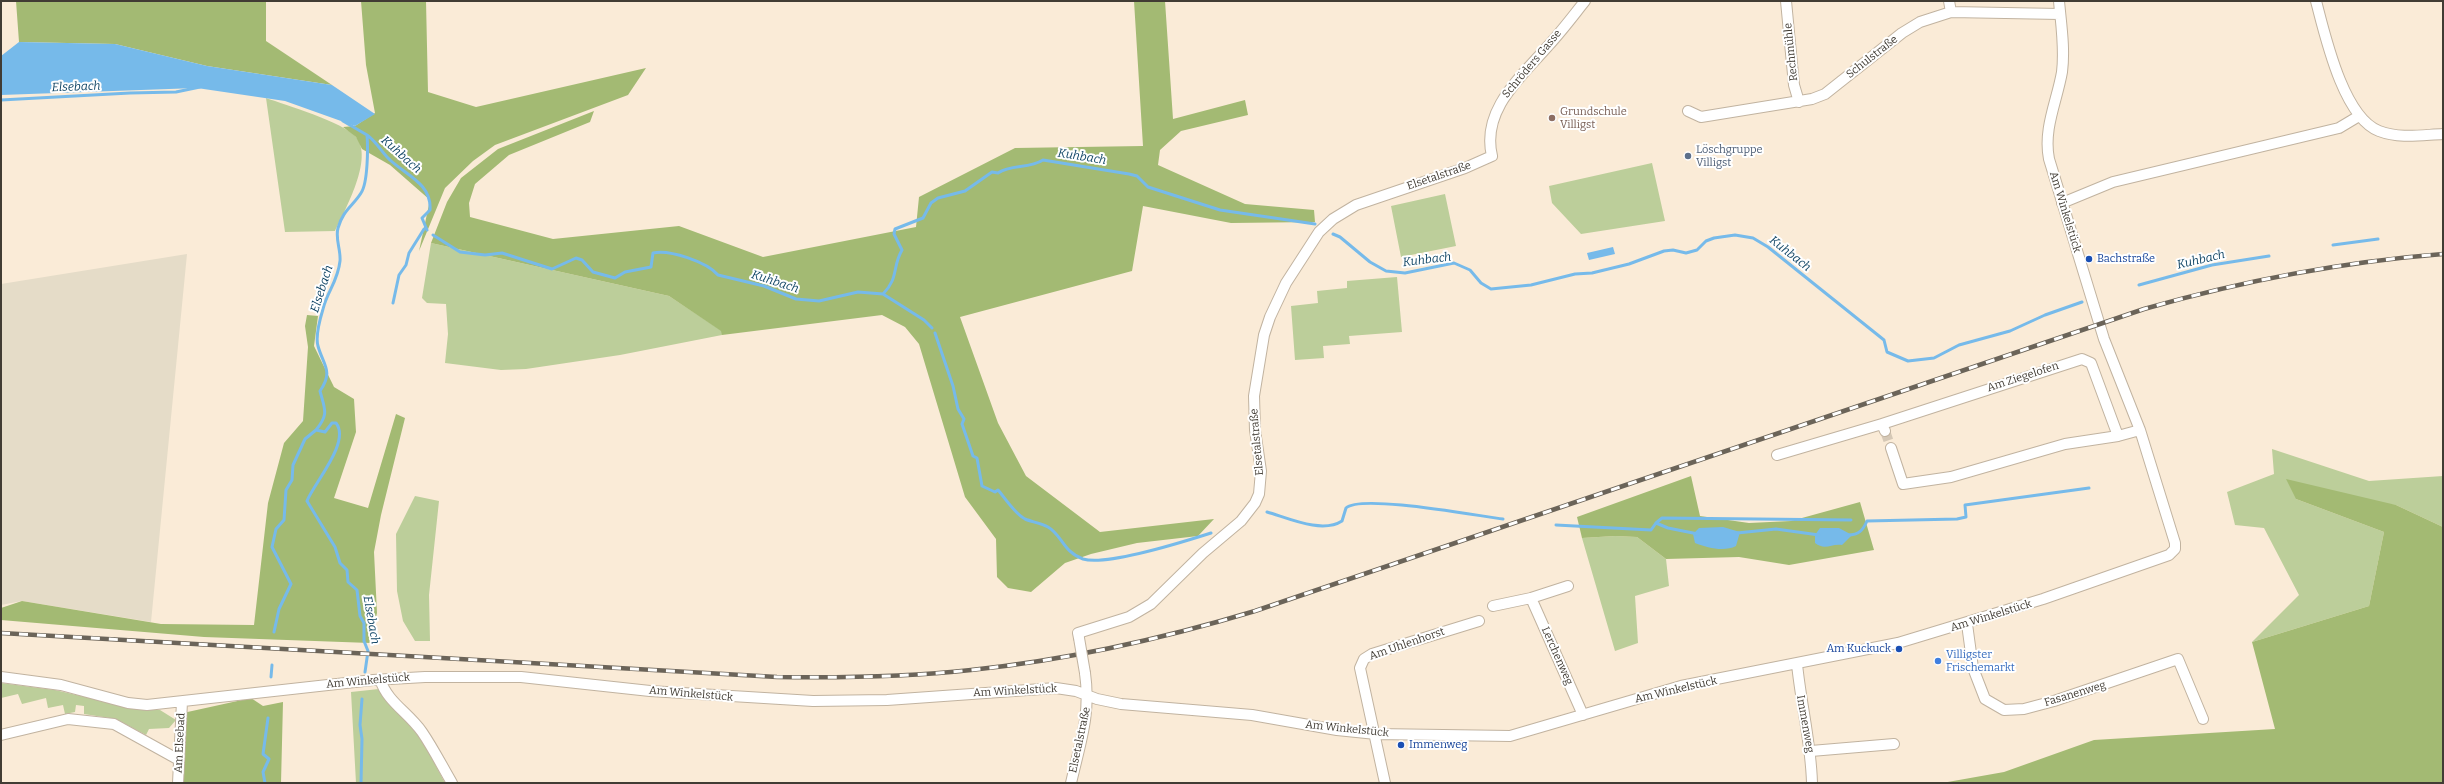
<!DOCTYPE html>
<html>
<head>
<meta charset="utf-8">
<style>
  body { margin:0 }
  #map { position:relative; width:2444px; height:784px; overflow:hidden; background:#faebd7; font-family:Bitter,serif }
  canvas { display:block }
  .frame { position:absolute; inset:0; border:2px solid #413c34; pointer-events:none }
</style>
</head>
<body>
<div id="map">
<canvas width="2444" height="784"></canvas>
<div class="frame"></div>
</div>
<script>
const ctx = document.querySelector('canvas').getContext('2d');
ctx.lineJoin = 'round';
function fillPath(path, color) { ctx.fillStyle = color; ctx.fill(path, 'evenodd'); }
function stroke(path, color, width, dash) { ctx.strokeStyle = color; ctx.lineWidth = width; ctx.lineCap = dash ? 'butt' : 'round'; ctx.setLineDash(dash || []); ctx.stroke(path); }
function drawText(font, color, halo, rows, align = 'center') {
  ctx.font = font + ' Bitter,serif'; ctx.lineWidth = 4; ctx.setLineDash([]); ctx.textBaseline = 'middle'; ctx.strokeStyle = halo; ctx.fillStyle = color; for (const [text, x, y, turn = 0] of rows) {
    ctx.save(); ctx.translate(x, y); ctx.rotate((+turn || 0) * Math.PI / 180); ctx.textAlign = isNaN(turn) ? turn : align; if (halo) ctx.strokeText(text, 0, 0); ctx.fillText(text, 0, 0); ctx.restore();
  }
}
fillPath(new Path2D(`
  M187 254 151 622 22 601 1 605V284Z`), '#e5dcc8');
fillPath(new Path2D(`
  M266 98C286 105 343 122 356 137 374 158 345 210 335 231L285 232Z
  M1652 163 1665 221 1581 234 1552 203 1549 186Z
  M1445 194 1456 246 1401 257 1391 206Z
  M431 243 669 296 722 331V335L620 355 526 369 501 370 445 363 448 334 446 304 427 303 422 298Z
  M1397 277 1402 332 1349 336 1350 344 1323 346 1324 358 1295 360 1291 306 1318 303 1317 291 1347 288V281Z
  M2272 449 2369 481 2443 476V527L2396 505 2296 499 2384 532 2369 606 2252 642 2299 595 2264 528 2235 525 2227 492 2274 474Z
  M415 496 439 501 429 595 430 641H415L403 621 397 591 396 534Z
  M1615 536 1637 537 1666 559 1669 586 1635 596 1638 643 1615 651 1582 538Z
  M1 683 55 690 124 706 160 710 176 720 169 728 149 729 146 735 116 719 84 714V706L76 705 75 712 65 714 63 705 48 708 46 698 22 704 18 694 1 698Z
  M379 689 397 712 420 736 445 783H356L351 692Z`), '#bcce9a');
fillPath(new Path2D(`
  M16 1H266V41L332 85 207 66 115 44 19 42Z
  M361 1H426L428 92 476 107 646 68 628 95 495 145 473 161 445 188 419 251 430 200 390 165 362 149 356 137 343 127 355 126 375 113 366 65Z
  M1134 1H1165L1173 119 1245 100 1248 115 1181 131 1160 150 1158 165 1245 204 1314 210 1315 222 1231 223 1143 206 1132 271 960 317 998 423 1026 476 1100 532 1214 519 1198 536 1137 543 1091 554 1065 563 1031 592 1008 588 997 577 996 539 965 497 919 344 905 327 882 315 722 335 721 331 669 296 431 243 447 202 461 178 498 149 594 111 590 122 509 155 475 184 469 203 470 217 553 239 679 226 763 257 916 227 919 197 1015 148 1143 146Z
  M307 315 318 316 314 346 334 387 354 399 356 432 334 498 368 508 396 414 405 418 381 515 374 552 377 613 370 643 204 637 1 620V608L22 601 161 624 254 625 268 503 284 443 303 421 308 347 305 326Z
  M1691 476 1700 516 1749 523 1791 521 1860 502 1874 550 1789 565 1739 557 1666 559 1637 537 1615 536 1582 538 1577 517Z
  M2286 479 2396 505 2443 527V783H1942L2004 772 2094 740 2275 729 2252 642 2369 606 2384 532 2296 499Z
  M251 698 263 706 283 702 281 783H180L183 713Z`), '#a3ba73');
fillPath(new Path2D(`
  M19 42 115 44 207 66 332 85 375 114 355 126 285 101 197 88 1 95V56Z
  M1613 247 1615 254 1589 260 1587 253Z
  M1723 527 1740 532 1736 546C1724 552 1708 548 1695 543L1693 534 1699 528Z
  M1820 528H1839L1852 535 1842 545C1832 543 1825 551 1815 543V535Z`), '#76baea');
stroke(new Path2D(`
  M1 100 130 93 176 92 200 87
  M343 121 367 135C368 147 368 183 361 193 353 206 343 210 338 228 335 239 341 250 340 261 338 281 327 292 323 309 320 319 315 336 318 346 323 365 334 371 320 391 325 410 329 414 316 430L325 432 332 423H336C351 442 314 483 307 501L335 547 340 563 347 570 348 582 357 590 360 616 364 623V641L368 651 365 672
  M367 135C377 142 382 153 390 160 406 175 432 184 430 210L422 218 427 230
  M1333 234 1340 237 1370 262 1386 271 1405 273 1454 263 1470 270 1481 283 1491 289 1531 285 1575 274 1592 273 1629 264 1664 251 1673 250 1686 253 1697 250 1706 241 1714 238 1735 235 1753 238 1768 247 1884 340 1887 352 1908 361 1934 358 1959 345 2010 331 2045 315 2082 302
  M433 235 460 252 485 255 502 253 552 269 576 258 582 260 593 272 615 278 625 272 651 267 653 253C669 249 707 262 718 275L764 286 796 299 819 301 858 292 883 294C899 278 892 267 902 250L894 234 895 229 923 218 931 203 938 198 965 191 992 172 998 173C1011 164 1029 169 1043 160L1129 174 1137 176 1148 187 1220 210 1315 224
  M2333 245 2378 239
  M2139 285 2212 265 2269 256
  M883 294 924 320 932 328
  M393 303 399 275 406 265 409 253 424 229
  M935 333 953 386 958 409 964 419 962 424 973 456 977 458 982 486 995 492 998 490C1005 498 1015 514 1025 519 1032 522 1041 523 1048 527 1062 535 1063 552 1083 559 1106 566 1186 541 1211 533
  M1267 512C1288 518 1322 534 1342 521L1346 508C1361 494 1478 516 1503 519
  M1656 523 1662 518 1851 520
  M1556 525 1651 530 1656 523 1668 528 1698 534
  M1737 533 1776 529 1819 535
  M1848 535C1859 535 1863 530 1867 521L1957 519 1966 517 1965 505 2089 488
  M274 632 279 609 291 584 272 547 276 529 284 520 286 490 292 480 293 465 305 439 316 430
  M271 677 272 665
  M265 783 263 772 269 759 263 754 268 718
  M361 783 362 739 360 725 362 699`), '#76baea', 3);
stroke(new Path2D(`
  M1885 431 1891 448`), '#d5c8b6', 10, [10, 5]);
const street = new Path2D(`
  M1786 1 1794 85 1799 102
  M1949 1 1951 12
  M2316 1C2325 35 2343 117 2379 131 2400 139 2421 135 2443 134
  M1688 111 1701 117 1812 99 1825 94 1902 33 1920 22 1951 12 2060 14
  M2062 203 2113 182 2339 128 2359 116
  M1882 424 2082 359 2091 363 2118 436
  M1891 448 1903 484 1951 477 2065 444 2118 436 2140 430
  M1777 455 1882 424 1885 431
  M1531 598 1583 715
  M1493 606 1531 598 1568 586
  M1967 624 1973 668 1985 699 2004 710 2024 709 2054 701 2178 659 2203 719
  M1079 638 1078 633 1129 617 1151 604 1203 553 1241 521 1255 503 1259 494 1261 471 1255 430 1254 396 1264 335 1270 317 1286 283 1319 232 1333 219 1356 205 1465 168 1492 156C1481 110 1521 77 1548 46 1561 32 1573 16 1585 1
  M1797 664C1801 704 1811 743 1812 783
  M1 677 61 685 128 703 147 705 373 680 425 677H521L650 691 813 701 887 700 1056 688 1076 691 1097 699 1121 704 1252 715 1337 730 1376 734 1510 736 1681 686 1898 643 2043 599 2169 555 2175 549V543L2140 430 2104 339 2049 159C2043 129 2057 101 2062 72 2065 48 2061 24 2059 1
  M380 679C387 702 408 712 422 732 433 748 442 766 452 783
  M1 735 68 719 114 724 179 760
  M1811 751 1894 744
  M178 783 182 702
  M1071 783C1080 743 1091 715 1085 673
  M1385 783 1360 668 1364 659 1372 654 1479 621`);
stroke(street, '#c1b3a0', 12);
stroke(street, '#fff', 10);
const rail = new Path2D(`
  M1 633 777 677C842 678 906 677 971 670 1067 660 1162 639 1255 611L2144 309C2242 281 2341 262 2443 254`);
stroke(rail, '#6b6459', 4.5);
stroke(rail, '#fff', 3, [9]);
const streetBridge = new Path2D(`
  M1079 638 1085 673`);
stroke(streetBridge, '#c1b3a0', 12, []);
stroke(streetBridge, '#fff', 10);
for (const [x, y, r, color] of [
  [1552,118,4,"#8d6e63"],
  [1688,156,4,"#5c6f8a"],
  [2089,259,4,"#1a4fb4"],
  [1899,649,4,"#1a4fb4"],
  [1938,661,4,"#3f7fe0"],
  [1401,745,4,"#1a4fb4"]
]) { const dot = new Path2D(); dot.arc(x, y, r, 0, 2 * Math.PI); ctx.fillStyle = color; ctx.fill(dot); stroke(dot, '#fff', 1.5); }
drawText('11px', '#413c34', '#fff', [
  ["Rechmühle",1791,52,-96],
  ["Schulstraße",1872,57,-38],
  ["Schröders Gasse",1532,64,-50],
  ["Elsetalstraße",1439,176,-19],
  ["Am Winkelstück",2065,212,73],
  ["Am Ziegelofen",2023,377,-18],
  ["Elsetalstraße",1257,442,-95],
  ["Am Winkelstück",1991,616,-17],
  ["Am Uhlenhorst",1407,644,-19],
  ["Lerchenweg",1557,656,66],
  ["Am Winkelstück",368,681,-5],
  ["Am Winkelstück",1676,690,-13],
  ["Am Winkelstück",1015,691,-3],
  ["Am Winkelstück",691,694,5],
  ["Fasanenweg",2075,694,-17],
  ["Immenweg",1805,724,80],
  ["Am Winkelstück",1347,729,6],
  ["Elsetalstraße",1080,740,-78],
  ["Am Elsebad",180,743,-87]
]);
drawText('11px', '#785e54', '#fff', [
  ["Grundschule",1560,112],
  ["Villigst",1560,125]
], 'left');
drawText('11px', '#4e5e75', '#fff', [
  ["Löschgruppe",1696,150],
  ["Villigst",1696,163]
], 'left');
drawText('11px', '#164399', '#fff', [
  ["Bachstraße",2097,259],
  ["Am Kuckuck",1891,649,"right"],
  ["Immenweg",1409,745]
], 'left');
drawText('11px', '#366cbe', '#fff', [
  ["Villigster",1946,655],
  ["Frischemarkt",1946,668]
], 'left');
drawText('italic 12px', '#104565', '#fff', [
  ["Elsebach",76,87,-2],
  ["Kuhbach",401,155,42],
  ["Kuhbach",1082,157,9],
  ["Kuhbach",1790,254,38],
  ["Kuhbach",1427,260,-7],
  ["Kuhbach",2201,260,-13],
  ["Kuhbach",775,282,18],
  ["Elsebach",322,289,-72],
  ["Elsebach",371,620,80]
]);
</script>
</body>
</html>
